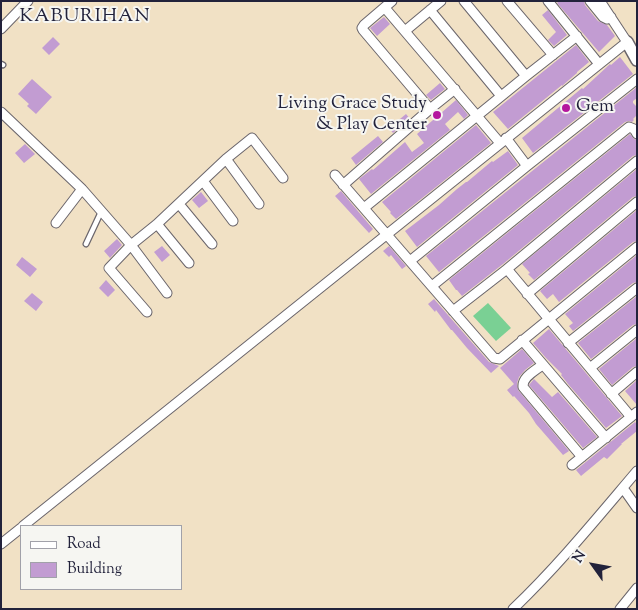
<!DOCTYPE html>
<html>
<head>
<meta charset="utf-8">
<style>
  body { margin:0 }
  #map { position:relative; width:638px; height:610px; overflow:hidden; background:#f1e1c5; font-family:"Sorts Mill Goudy",serif }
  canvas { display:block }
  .frame { position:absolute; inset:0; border:2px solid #22223b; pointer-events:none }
  .legend { position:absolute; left:20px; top:525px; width:162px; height:65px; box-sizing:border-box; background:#f6f6f2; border:1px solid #a1a1a9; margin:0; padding:6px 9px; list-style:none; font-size:15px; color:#22223b }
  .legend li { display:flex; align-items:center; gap:10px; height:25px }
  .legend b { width:25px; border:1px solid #a1a1a9 }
  .north { position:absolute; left:568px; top:540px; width:50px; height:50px; -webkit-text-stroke:4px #f6f6f2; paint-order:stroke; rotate:302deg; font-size:14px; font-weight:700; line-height:20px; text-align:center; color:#22223b }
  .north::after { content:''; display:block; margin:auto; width:18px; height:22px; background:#22223b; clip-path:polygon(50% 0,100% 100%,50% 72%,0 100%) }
</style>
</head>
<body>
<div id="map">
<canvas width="638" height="610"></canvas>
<div class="frame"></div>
<ul class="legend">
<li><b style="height:6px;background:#fff"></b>Road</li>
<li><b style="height:14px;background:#c29cd2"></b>Building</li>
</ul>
<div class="north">N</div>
</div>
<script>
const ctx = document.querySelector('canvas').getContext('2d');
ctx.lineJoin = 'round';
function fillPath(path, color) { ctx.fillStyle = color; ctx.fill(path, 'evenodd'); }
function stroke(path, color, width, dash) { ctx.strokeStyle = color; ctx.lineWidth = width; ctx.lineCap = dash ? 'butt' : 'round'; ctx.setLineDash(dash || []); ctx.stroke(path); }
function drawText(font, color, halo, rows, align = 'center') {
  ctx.font = font + ' "Sorts Mill Goudy",serif'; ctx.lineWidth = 4; ctx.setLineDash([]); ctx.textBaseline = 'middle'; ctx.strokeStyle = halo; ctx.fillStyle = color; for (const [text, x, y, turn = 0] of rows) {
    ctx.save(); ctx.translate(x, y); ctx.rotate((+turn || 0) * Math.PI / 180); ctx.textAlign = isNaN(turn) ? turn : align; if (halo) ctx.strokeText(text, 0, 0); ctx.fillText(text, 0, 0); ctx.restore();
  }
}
fillPath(new Path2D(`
  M488 303 511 328 496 341 473 316Z`), '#7ad094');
fillPath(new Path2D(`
  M559 1H584L585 5 598 21 607 25 615 36 599 52 557 3Z
  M548 10 567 35 554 46 548 40 556 32 542 15Z
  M384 17 390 24 377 36 370 28Z
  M53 37 60 44 49 55 42 48Z
  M576 45 589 62 577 72V73L562 86V85L508 129 493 112Z
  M620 57 633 74 533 153 522 138 582 88 583 89 610 64 611 65Z
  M32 79 52 97 36 114 27 106 29 104 18 94Z
  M440 83 445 89 431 100 426 95Z
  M637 87V98L633 101V103L637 107V115L633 119 634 120 632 122 629 121 625 122 439 272 426 256Z
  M456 100 468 115 464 119 458 112 445 124 450 130 371 194 359 179 372 169 373 170 405 142 412 152 424 143 417 134Z
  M406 114 410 119 393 133 389 128Z
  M476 125 491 143 396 219 390 213 391 212 382 202Z
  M630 134 634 139 637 140V155L633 156 503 264 462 296 457 290H456L449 280Z
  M378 136 383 142 356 165 351 158Z
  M25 144 35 154 24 163 15 153Z
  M508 151 518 165 417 247 405 231 439 205 457 189 466 182H467L492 161 493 162Z
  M637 169V196L633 197 534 280 528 274 530 273 522 264Z
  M341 191 373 229 369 233 335 196Z
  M201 192 208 201 199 208 192 200Z
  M637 210V241L633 242 559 302 553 294 547 299 540 291Z
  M117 239 122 245 110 258 104 251Z
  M162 246 170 255 162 262 154 252Z
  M389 246 406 266 402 269 391 255 389 257 383 251Z
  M637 255V282L633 283 573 331 569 326 573 323 565 314Z
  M22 257 37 269 30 277 16 265Z
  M106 280 115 290 108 297 99 288Z
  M32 293 43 302 36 311 24 301Z
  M637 296V324L633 325 591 359 578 343Z
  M434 299 489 362 499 366 491 373 467 348 452 330H451L436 310 435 312 428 304Z
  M549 329 622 416 606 428 568 384 561 375 562 374 546 358 533 343Z
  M637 338V366L633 367 612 385 599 369Z
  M522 349 534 363 525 370 519 377 517 383 518 390 569 451 563 455 536 424 529 413 514 396 513 397 507 390 514 384 500 368Z
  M534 379 552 397 558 392 597 437 583 448 529 385Z
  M637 380V405L625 391Z
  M635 422 637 424V431L621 444H622L607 459 604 457 581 476 576 470Z`), '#c29cd2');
const service = new Path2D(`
  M1 64 3 65
  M86 244 101 212`);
const minor = new Path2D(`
  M392 1 364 25 362 28 363 30 430 109
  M464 1 526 76
  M507 1 553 55
  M548 1 599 64
  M590 1 603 17 607 19 611 17
  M385 8 500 143
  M430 10 501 96
  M1 29 28 1
  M405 31 441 1
  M1 112 82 189 131 245 167 293
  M506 138 527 166
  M226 159 259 204
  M335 175 494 358 500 359 637 247
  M203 181 233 221
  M343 185 430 109 455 89
  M179 204 212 244
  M364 208 526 76 577 36
  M56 223 82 189
  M157 224 189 263
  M410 261 527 166 637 79
  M507 269 631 417
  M432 286 629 127 634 129 637 134
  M527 294 637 202
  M453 311 507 269 637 161
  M147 312 109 268 131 245 157 224 226 159 252 138 283 178
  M522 340 606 438
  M568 343 637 288
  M542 365C535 371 522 377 523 387L582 457
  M590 368 637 330
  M611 394 637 372
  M572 465 637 412
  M623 488 637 508
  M23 526 627 42 600 1
  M1 544 21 528
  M513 609C558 566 597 518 637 471
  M620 609 637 588`);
const tertiary = new Path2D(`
  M627 42 637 60`);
stroke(service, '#6a656b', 7);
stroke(minor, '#6a656b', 11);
stroke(tertiary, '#6a656b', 14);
stroke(service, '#fff', 4.5);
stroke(minor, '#fff', 9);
stroke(tertiary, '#fff', 11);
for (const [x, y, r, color] of [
  [566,108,5,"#b5179e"],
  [437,115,5,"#b5179e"]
]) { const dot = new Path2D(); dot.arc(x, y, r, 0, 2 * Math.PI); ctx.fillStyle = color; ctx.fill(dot); stroke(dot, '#f6f6f2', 2); }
drawText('18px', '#22223b', '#f6f6f2', [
  ["Living Grace Study",427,105],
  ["& Play Center",427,126],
  ["Gem",576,108,"left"]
], 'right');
ctx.letterSpacing = '1px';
drawText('19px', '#22223b', '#f6f6f2', [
  ["KABURIHAN",85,18]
]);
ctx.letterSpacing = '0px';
</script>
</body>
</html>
